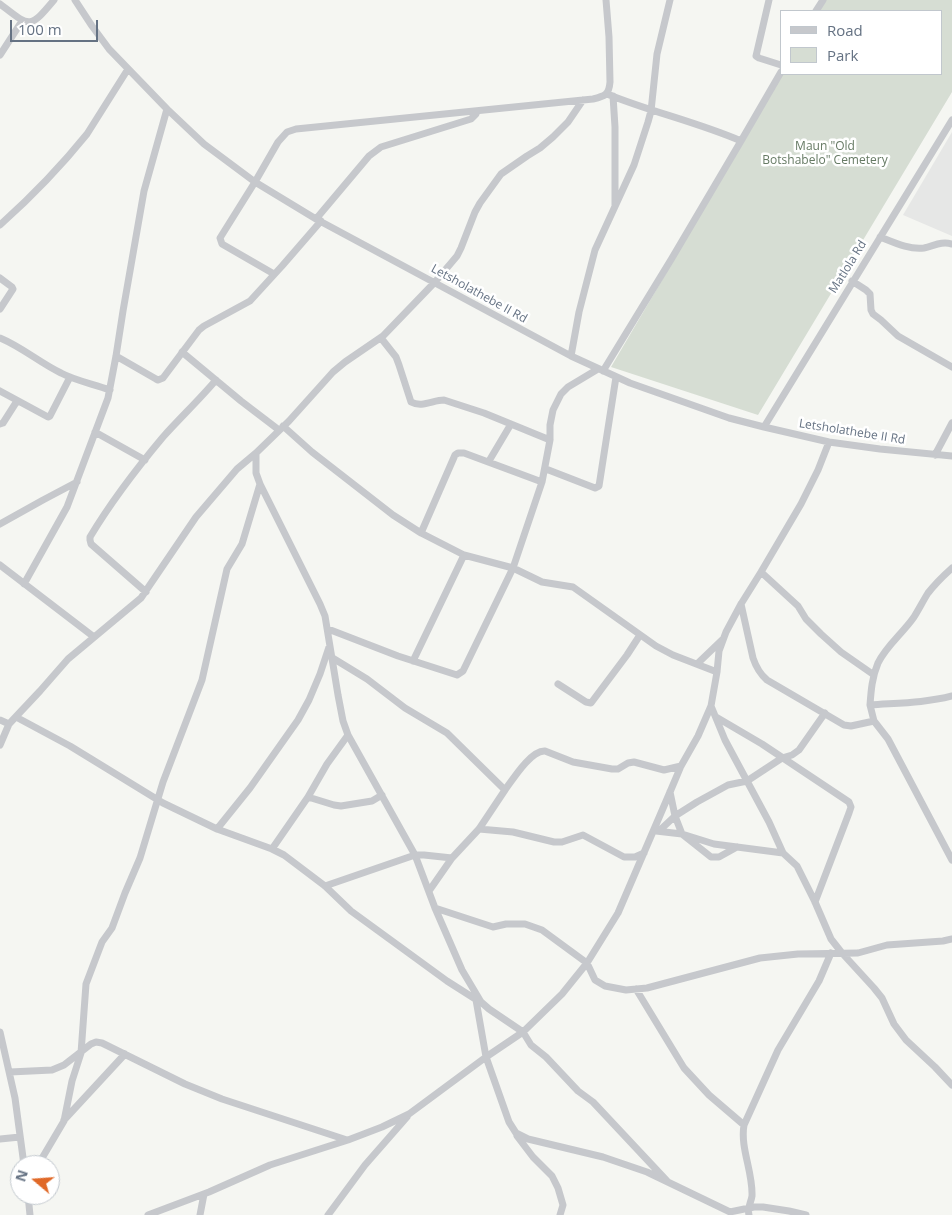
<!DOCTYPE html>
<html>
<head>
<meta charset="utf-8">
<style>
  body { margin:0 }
  #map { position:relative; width:952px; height:1215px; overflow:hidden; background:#f5f6f2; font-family:"Open Sans",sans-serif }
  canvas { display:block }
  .legend { position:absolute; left:780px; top:10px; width:162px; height:65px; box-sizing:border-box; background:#fff; border:1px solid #c1c7cd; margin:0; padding:6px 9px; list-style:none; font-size:15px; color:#657283 }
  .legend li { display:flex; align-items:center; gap:10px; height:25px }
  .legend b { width:25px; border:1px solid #c1c7cd }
  .north { position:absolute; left:10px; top:1155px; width:50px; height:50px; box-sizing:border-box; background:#fff; border:1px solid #c1c7cd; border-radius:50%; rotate:288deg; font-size:14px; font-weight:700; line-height:20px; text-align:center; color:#657283 }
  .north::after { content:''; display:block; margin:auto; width:18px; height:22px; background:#e06928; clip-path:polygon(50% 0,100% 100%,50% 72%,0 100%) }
  .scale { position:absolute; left:10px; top:20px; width:88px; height:22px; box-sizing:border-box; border:2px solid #657283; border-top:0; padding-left:6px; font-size:15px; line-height:18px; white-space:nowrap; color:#657283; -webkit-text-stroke:4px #fff; paint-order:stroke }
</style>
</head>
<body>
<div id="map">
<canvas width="952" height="1215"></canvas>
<ul class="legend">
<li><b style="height:6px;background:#c6c8cc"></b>Road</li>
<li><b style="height:14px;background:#d6ddd3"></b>Park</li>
</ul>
<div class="north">N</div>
<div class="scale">100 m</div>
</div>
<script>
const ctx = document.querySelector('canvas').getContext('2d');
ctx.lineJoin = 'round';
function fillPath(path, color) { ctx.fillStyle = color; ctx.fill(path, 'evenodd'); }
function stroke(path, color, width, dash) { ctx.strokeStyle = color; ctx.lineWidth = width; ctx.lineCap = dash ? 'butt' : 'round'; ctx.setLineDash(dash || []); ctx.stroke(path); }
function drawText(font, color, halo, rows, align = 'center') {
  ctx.font = font + ' "Open Sans",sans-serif'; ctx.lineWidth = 5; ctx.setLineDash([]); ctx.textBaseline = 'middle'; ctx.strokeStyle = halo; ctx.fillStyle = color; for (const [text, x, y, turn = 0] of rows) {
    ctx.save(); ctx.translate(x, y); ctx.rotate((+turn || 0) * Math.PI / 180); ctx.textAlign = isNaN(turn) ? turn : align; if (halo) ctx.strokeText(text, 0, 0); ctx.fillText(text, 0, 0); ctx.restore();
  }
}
fillPath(new Path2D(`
  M952 132V236L903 215Z`), '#e6e7e6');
fillPath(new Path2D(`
  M826 0H952V92L758 415 611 367 783 74H941V11H819Z`), '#d6ddd3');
stroke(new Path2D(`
  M75 0 92 26 109 49 167 109 204 144 255 182 316 219 571 356 630 383 729 418 764 427 829 442 880 449 952 456
  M769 0 756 56 759 58 781 65
  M0 4C30 27 29 30 54 0
  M816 11 823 0
  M0 55 22 21
  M607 94C651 112 697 122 741 141
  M613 96 615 127V205
  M316 219 369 156 381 147 471 119 476 114 477 111
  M0 225C29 199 62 165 87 134L128 69
  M880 237C893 242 909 250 924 248 934 246 941 241 952 244
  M274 274 222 244 220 238 255 182 278 142 287 132 296 129 593 99C605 96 609 95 610 82L609 37 606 0
  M0 278 12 287 13 289 0 309
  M852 281 866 290 870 294 871 310 873 314 881 320 898 336 952 367
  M0 338C22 347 40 363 61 373 76 381 94 384 110 390
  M381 338 396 357 399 365 411 402C422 408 433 400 444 400L484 413 550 440
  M182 352 241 401 279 430
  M116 356 156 379 158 380 163 378 199 330 204 326 250 301 282 266 321 221
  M571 356 579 312 595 250 634 165 648 122 651 111 657 54 670 0
  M598 369 568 387 561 394 553 410 550 425V440L542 482 513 568 542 582 573 587 656 646 673 655 717 672
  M603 371 672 258 741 141 781 72
  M0 391 48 417 50 416 70 377
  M0 424 3 423 17 401
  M283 426 312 452 393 515 421 533 464 555 513 568 463 671 457 675 398 656 328 629
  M764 427 952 120
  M95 432 145 460
  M256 453V473L260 484 320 604 325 616 338 695 343 721 348 735 415 855 435 908 462 970 481 1002 489 1009 523 1032 531 1045 546 1057 578 1091 593 1102 667 1181
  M935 455 952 423
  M489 461 511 424
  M546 469 595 488 599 486 616 377
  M0 524 43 500 77 482
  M421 533 455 455 458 453H464L542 482
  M0 565 94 637
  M761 572 798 606 806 619 821 634 841 652 874 675
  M24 584 67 507 108 398 116 356 123 311 144 191 167 109
  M146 592 91 544 90 540V537C111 502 137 468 163 437 180 418 199 400 216 380
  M741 604 753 658C756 667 760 674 767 680L844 725 851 726 874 721 870 705C897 703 926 703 952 696
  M413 661 464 555
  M697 664 722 640
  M558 684 586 702 591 703 627 655 640 635
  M870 705C871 691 872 677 878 663 886 646 903 633 914 617 919 609 923 601 928 593 935 584 943 576 952 568
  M711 706 725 740 769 822 783 853 797 866 815 902 831 939 842 953 874 988 882 998 894 1024 906 1040 935 1067 952 1085
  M16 717 70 746 163 803 217 829 272 849 284 855 325 886 351 911 447 981 480 1002
  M716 717 762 744 849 802 851 807 849 813 815 902
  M0 720 9 724
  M874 721 888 739 952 860
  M0 745 9 724 40 691 68 659 141 598 196 517 237 469 256 453 289 421 333 372 345 362 383 336 435 282 457 256 461 248 475 212 480 203 501 174 527 156 540 148 553 137 568 122 583 100
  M505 790C513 779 531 750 545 751L573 762 612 769H618L628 763 634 762 664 770 681 766
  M670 792 675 816 682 834 711 857H719L737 847
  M308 797 334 805 341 806 372 801 382 795
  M217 829 250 788 298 720 309 700 320 674 329 647
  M479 829 513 832 554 842H562L583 835 624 857H635L644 853
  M656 831 682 834 714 844 783 853
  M659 831 675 816 697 802 728 785 747 781 782 758 792 755 799 750 825 713
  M272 849 308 797 327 764 348 735
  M325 886 415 855H424L452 858 479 829 505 790 447 733 405 708 367 679 331 657
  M429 891 452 858
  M435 908 490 926 493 927 506 924H525L542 930 587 963 595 980 605 986 626 990 647 988 760 958 798 954 858 953 887 945 943 941 952 939
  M636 989 684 1068 709 1095 744 1125
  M476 1000 486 1057 509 1122 516 1133 528 1139 603 1157 647 1172 730 1212 754 1207H763L789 1211 806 1215
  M0 1032 15 1098 24 1165
  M10 1072 52 1070 64 1065 91 1044 96 1042 102 1043 185 1084 222 1099 347 1140
  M64 1120 125 1054
  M517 1136 533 1157 552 1176 558 1188 563 1205 560 1215
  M0 1139 20 1137
  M38 1165 64 1121 72 1081 81 1053 86 984 102 942 112 928 125 893 140 858 163 782 202 680 227 569 242 544 260 484
  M28 1195 30 1215
  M148 1215 209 1192 270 1165 348 1140 382 1127 409 1114 486 1057 523 1032 562 994 587 963 618 913 670 792 681 766 698 736 711 706 717 672 719 651 726 632 741 604 761 572 801 504 818 470 829 442
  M200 1215 204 1194
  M328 1215 365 1165 407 1117
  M749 1215C747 1207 751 1203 752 1196 753 1172 740 1148 744 1125L778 1050 819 981 831 953`), '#c6c8cc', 7);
drawText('12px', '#667a64', '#fff', [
  ["Maun \"Old",825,147],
  ["Botshabelo\" Cemetery",825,161]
]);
drawText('12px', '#657283', '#fff', [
  ["Matlola Rd",848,267,-58],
  ["Letsholathebe II Rd",479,294,29],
  ["Letsholathebe II Rd",852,432,9]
]);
</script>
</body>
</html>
